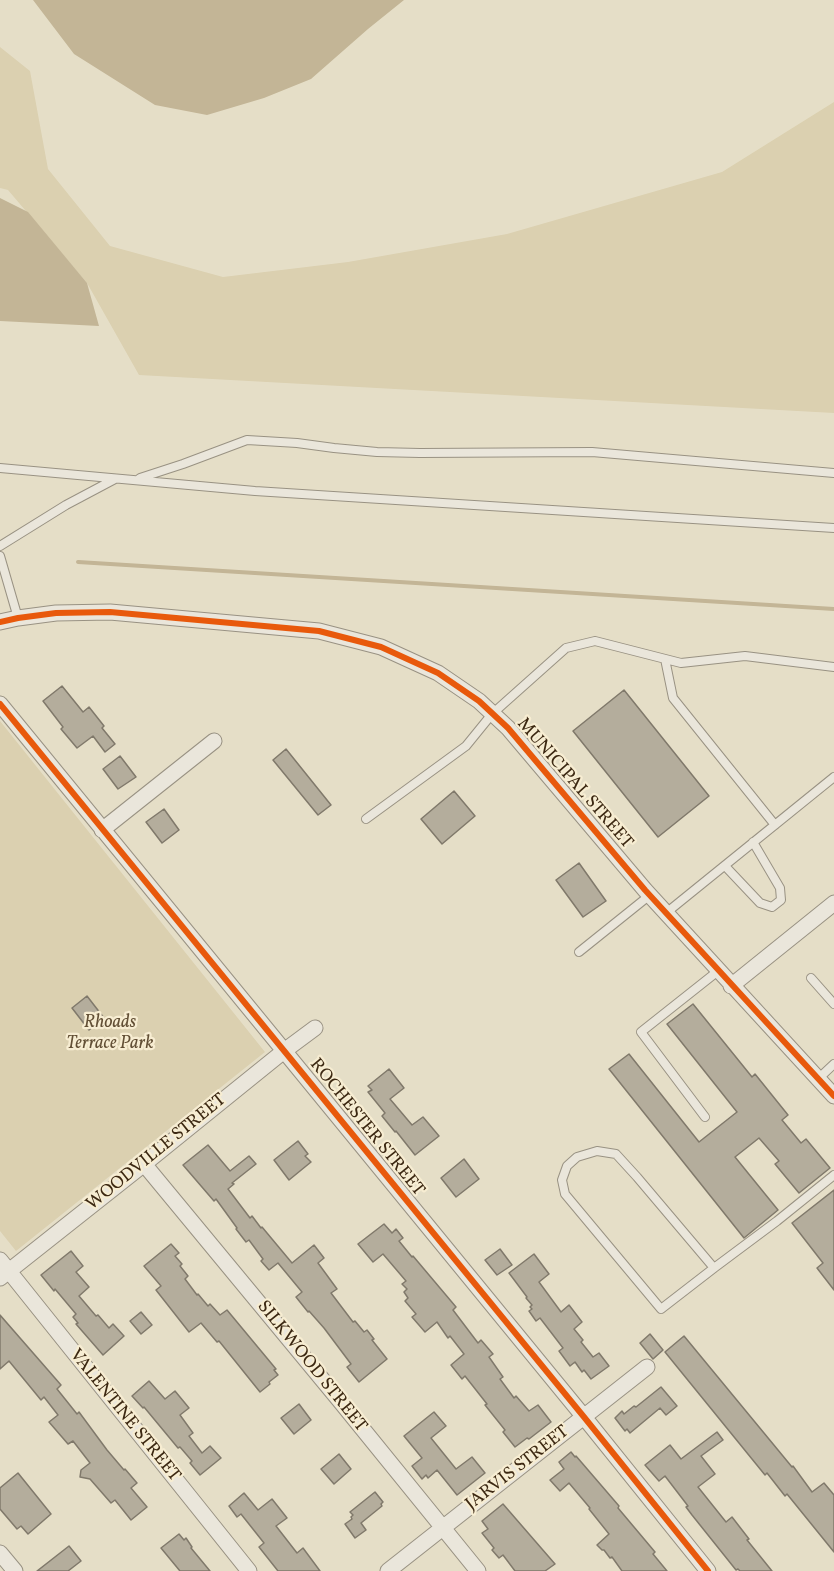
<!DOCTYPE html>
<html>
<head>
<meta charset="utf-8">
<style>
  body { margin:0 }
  canvas { display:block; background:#e5dec7 }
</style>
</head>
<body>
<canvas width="834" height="1571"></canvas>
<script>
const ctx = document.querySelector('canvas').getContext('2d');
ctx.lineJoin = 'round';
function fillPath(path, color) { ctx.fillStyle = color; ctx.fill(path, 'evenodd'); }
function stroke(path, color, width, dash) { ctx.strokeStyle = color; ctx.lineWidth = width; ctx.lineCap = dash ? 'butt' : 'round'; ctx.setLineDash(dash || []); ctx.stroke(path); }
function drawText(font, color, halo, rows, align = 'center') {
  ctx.font = font + ' Vollkorn,serif'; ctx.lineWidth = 4.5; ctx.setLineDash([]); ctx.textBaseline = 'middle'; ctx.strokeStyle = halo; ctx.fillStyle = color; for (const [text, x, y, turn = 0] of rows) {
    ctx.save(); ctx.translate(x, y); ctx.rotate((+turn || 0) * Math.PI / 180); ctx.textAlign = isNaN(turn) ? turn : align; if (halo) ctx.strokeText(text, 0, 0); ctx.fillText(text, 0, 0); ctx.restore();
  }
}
fillPath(new Path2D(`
  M0 47 30 71 48 169 110 246 223 277 348 262 507 234 722 172 834 102V413L139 375 87 283 8 190 0 188Z
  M0 721 265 1052 16 1251 0 1231Z`), '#dbd0b0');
fillPath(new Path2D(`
  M33 0H404L368 29 311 79 264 98 207 115 155 105 74 54Z
  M0 198 28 212 87 283 99 326 0 321Z`), '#c3b596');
stroke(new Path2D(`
  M78 562 834 609`), '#c3b596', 4);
const building = new Path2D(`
  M62 686 83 712 89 707 104 726 102 728 115 744 105 752 93 736 77 748 61 729 63 727 43 701Z
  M624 690 709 796 658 837 573 731Z
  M286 749 331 805 318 815 273 760Z
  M120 756 136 777 118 789 103 769Z
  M454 791 475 816 442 844 421 819Z
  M164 809 179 830 162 843 146 822Z
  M579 863 606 901 583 917 556 880Z
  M87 996 104 1018 89 1030 72 1008Z
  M693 1004 752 1077 755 1074 788 1115 782 1120 801 1143 806 1139 830 1168 799 1193 775 1164 779 1161 759 1138 735 1157 778 1210 744 1238 609 1069 629 1054 699 1142 737 1112 667 1024Z
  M389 1069 404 1088 390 1099 412 1125 423 1117 439 1136 415 1155 396 1131 395 1132 382 1116 385 1113 368 1092 372 1090 368 1086Z
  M298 1141 308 1154 305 1156 311 1162 289 1180 274 1160Z
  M208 1145 230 1171 249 1156 256 1164 232 1183 234 1184 228 1189 250 1218 252 1216 261 1228 262 1227 292 1263 314 1245 324 1258 318 1263 337 1289 331 1293 353 1322 355 1321 364 1332 367 1330 374 1339 372 1340 387 1359 359 1382 347 1367 351 1364 324 1328 309 1311 308 1312 296 1297 302 1292 278 1263 269 1270 261 1261 263 1259 249 1240 246 1242 236 1229 237 1228 216 1199 214 1201 183 1165Z
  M464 1159 479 1179 456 1197 441 1178Z
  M834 1190V1290L817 1268 823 1263 792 1223Z
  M384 1224 392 1233 396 1229 403 1238 399 1241 412 1257 413 1256 456 1307 453 1310 478 1343 481 1340 493 1354 489 1357 503 1377 500 1379 514 1398 516 1396 529 1411 538 1405 551 1422 529 1439 527 1438 515 1447 503 1432 505 1430 485 1405 487 1404 465 1376 462 1379 451 1365 464 1354 450 1336 448 1338 437 1322 425 1332 412 1317 416 1314 405 1301 408 1298 404 1292 407 1289 402 1284 406 1281 383 1254 373 1262 358 1244Z
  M171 1244 179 1253 175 1256 182 1264 180 1266 188 1276 185 1279 197 1295 198 1294 208 1306 210 1304 220 1315 227 1310 276 1369 274 1370 278 1375 269 1382 270 1384 260 1392 219 1341 217 1342 201 1323 189 1332 156 1290 161 1286 144 1266Z
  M500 1249 512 1265 497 1275 485 1260Z
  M71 1251 83 1266 76 1272 89 1287 79 1296 96 1316 98 1315 109 1328 113 1324 124 1336 103 1355 76 1324 78 1323 73 1317 76 1314 55 1289 54 1291 41 1275Z
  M534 1254 549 1274 539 1282 561 1312 569 1305 582 1322 574 1329 583 1340 581 1342 593 1357 599 1353 609 1366 591 1379 584 1370 582 1372 575 1362 570 1366 559 1351 563 1348 540 1318 536 1321 529 1311 532 1309 530 1307 532 1305 526 1298 527 1297 509 1273Z
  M141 1312 152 1325 141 1334 130 1321Z
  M0 1315 61 1385 57 1389 77 1414 79 1412 107 1450 124 1470 125 1469 137 1483 131 1488 147 1507 131 1520 115 1500 111 1503 90 1479 80 1477 81 1470 90 1463 73 1441 68 1444 49 1422 58 1415 44 1397 41 1400 9 1361 0 1369Z
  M650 1334 663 1350 653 1359 640 1343Z
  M684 1336 792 1467 793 1466 812 1492 824 1483 834 1495V1552L787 1494 785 1496 767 1473 765 1475 665 1352Z
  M149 1381 165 1399 175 1391 189 1408 180 1415 193 1433 189 1436 202 1453 210 1446 221 1458 200 1475 190 1463 192 1461 180 1447 178 1448 144 1407 143 1408 132 1396Z
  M661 1387 677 1406 666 1415 660 1408 630 1433 627 1429 625 1431 615 1418 622 1411 624 1414 634 1406 636 1407Z
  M299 1404 311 1420 294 1434 281 1418Z
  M434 1412 446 1426 431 1438 456 1469 472 1457 485 1473 457 1495 437 1470 428 1478 426 1475 422 1479 412 1466 422 1458 404 1436Z
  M717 1432 723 1440 701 1456 715 1474 698 1487 726 1522 732 1517 749 1539 747 1540 772 1571H740L738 1569 736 1570 692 1515 686 1507 688 1506 665 1476 659 1481 645 1465 670 1445 681 1459Z
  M571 1452 575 1457 576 1456 619 1506 618 1508 655 1552 653 1554 667 1571H622L612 1557 610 1558 604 1550H602L597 1545 609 1534 589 1509 590 1508 569 1483 560 1491 550 1480 564 1469 559 1462Z
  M339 1454 351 1469 334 1484 321 1469Z
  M18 1473 51 1514 28 1534 21 1526 17 1529 0 1509V1488Z
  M375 1492 383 1502 381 1504 382 1506 361 1523 366 1530 355 1538 345 1524 352 1519 351 1517 353 1515 350 1512Z
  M244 1493 258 1510 272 1499 287 1518 276 1526 297 1553 303 1548 320 1571H278L259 1547 264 1543 241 1514 237 1517 229 1506Z
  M503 1504 555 1564 545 1571H515L503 1555 499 1558 492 1550 494 1548 482 1533 488 1529 482 1521Z
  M179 1534 184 1540 186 1538 192 1547 191 1548 210 1571H180L161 1548Z
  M69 1546 81 1561 68 1571H37Z`);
fillPath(building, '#b4ad9c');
stroke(building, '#80796b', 1.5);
const service = new Path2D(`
  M0 468 255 491 834 528
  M140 478 183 464 247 440 297 443 334 448 377 452 420 453 592 452 834 473
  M0 546 66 505 115 479
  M0 556 18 618
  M665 659 673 698 775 825
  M366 819 466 746 492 714 566 648 595 641 681 663 745 656 834 667
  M725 866 760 903 772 907 781 900 780 888 753 842
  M666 913 834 777
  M579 952 650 895
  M811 978 834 1004
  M818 1079 834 1064
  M705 1117 641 1032 718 971
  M714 1268 661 1309 565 1194 562 1180 567 1166 577 1157 597 1151 616 1154 637 1177 714 1268 777 1221 834 1175`);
const minor = new Path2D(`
  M0 622 18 618 56 613 110 612 319 631 381 647 438 673 479 701 508 728 645 890 834 1096
  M0 704 584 1417 708 1571
  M102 830 214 741
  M731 986 834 903
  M144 1164 340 1401 478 1571
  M0 1260 249 1571
  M0 1278 144 1164 284 1051 315 1028
  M0 1553 15 1571
  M388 1571 647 1367`);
stroke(service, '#999283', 10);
stroke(minor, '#999283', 17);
stroke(service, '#eae6db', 8);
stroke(minor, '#eae6db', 15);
stroke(new Path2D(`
  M0 622 18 618 56 613 110 612 319 631 381 647 438 673 479 701 508 728 645 890 834 1096
  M0 704 584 1417 708 1571`), '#e8590c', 6);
drawText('18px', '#3c2812', '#f7edd2', [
  ["MUNICIPAL STREET",574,784,49],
  ["ROCHESTER STREET",366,1128,51],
  ["WOODVILLE STREET",157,1153,-39],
  ["SILKWOOD STREET",311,1367,51],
  ["VALENTINE STREET",124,1416,51],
  ["JARVIS STREET",518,1469,-38]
]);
drawText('italic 18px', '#624f35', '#f7edd2', [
  ["Rhoads",110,1024],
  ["Terrace Park",110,1045]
]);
</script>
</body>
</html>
